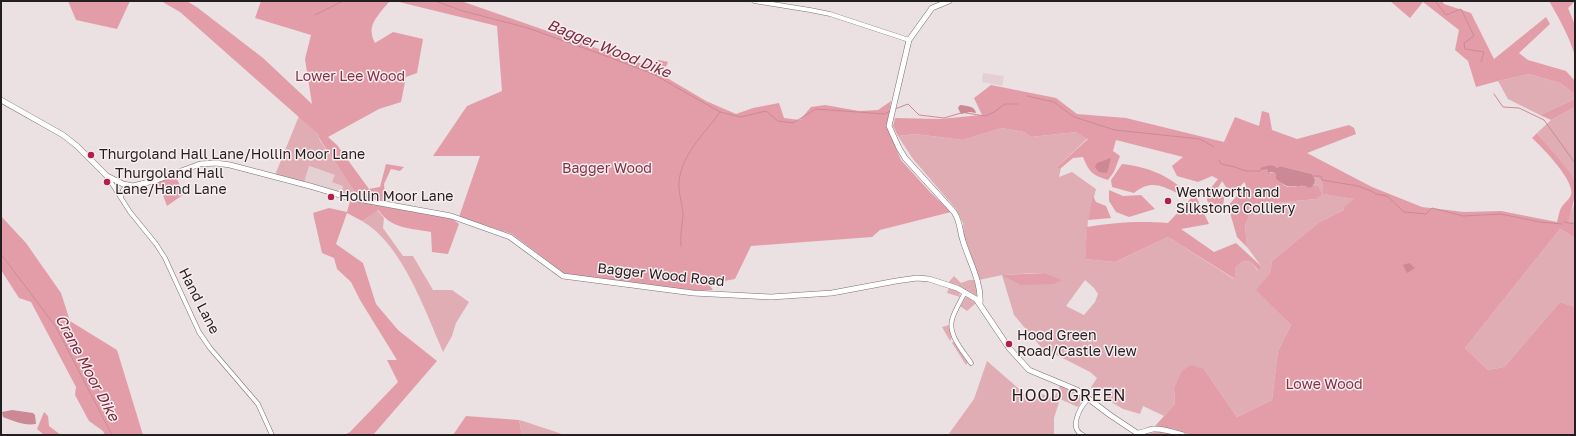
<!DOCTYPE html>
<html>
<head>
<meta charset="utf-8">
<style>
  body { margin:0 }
  #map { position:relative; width:1576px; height:436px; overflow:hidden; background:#ebe0e2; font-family:"Golos Text",sans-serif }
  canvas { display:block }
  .frame { position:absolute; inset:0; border:2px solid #231f20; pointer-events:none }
</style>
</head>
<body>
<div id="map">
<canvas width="1576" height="436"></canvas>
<div class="frame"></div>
</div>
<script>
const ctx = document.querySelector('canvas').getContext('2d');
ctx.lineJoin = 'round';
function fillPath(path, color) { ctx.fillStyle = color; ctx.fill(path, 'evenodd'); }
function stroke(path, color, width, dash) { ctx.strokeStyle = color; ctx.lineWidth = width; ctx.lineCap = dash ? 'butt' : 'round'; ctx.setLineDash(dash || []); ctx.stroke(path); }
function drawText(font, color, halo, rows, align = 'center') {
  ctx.font = font + ' "Golos Text",sans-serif'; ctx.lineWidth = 3; ctx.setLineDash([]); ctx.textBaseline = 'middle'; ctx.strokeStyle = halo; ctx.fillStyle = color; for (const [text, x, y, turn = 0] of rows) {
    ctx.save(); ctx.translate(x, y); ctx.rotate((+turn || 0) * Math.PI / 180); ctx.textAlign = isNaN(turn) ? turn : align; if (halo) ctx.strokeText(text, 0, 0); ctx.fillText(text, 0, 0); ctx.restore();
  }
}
fillPath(new Path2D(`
  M983 73 1004 76 1002 86 982 82Z
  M308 166 335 175 344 186 342 193 304 182Z`), '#e4d0d3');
fillPath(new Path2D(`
  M1529 74 1560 83 1575 94V99L1540 115 1508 99 1498 81Z
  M1575 107V181L1562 163 1537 133 1551 120Z
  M299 116 318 134 319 139 359 196 342 193 343 186 332 182 335 175 309 166 304 182 275 175Z
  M1002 128 1024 132 1031 137 1076 132 1088 138 1056 168H1061L1059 177 1072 172 1096 189 1088 220 1085 259 1115 262 1168 237 1234 279 1235 268 1243 261 1251 262 1258 271 1261 266 1247 247 1245 225 1255 205 1316 199 1318 186 1314 185V177L1320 179 1323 185 1324 194 1355 199 1343 208 1344 210 1318 223 1272 261 1270 273 1257 290 1291 325 1278 351 1272 400 1237 417 1204 369 1179 380 1174 388 1175 404 1164 416 1143 406 1140 414 1123 409 1106 399 1108 394 1102 389 1099 393 1091 387 1097 378 1090 372 1041 347 1014 315 1002 275 979 280 976 269 964 237 963 223 956 209 913 159 898 136 915 134 963 140ZM1035 273H1045L1061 280 1003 275ZM1085 280 1094 288 1098 294 1095 302 1084 315 1066 306Z
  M1575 202V222H1567Z
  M377 210 384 218 383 228 403 256H413L433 290H452L469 302 456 323 452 336 443 352C425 310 402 244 362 221Z
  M1560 229 1575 238V307L1560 302 1504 367 1488 370 1465 348Z
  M954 276 961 283 969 280H974L979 296 978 298 948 283Z
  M949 287 959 291 960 297 947 293Z
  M966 297H968L976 303 967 311 960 306Z
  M949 325 952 337 950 341 942 327Z
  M955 341 968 362 966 365 952 343Z
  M987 361 1034 402 1038 393 1051 397 1052 395 1055 396 1060 385 1077 393 1083 398 1078 407 1060 399 1054 418V435H948L974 399Z
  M519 420 523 421 565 435H522Z
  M1159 431 1169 432 1167 435H1144Z`), '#e0adb5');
fillPath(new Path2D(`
  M68 1H130L117 29 76 20Z
  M161 1H187L198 8 263 58 312 104 305 59 311 35 255 18 261 1H390C383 9 369 23 372 34 372 37 374 41 375 43L393 32 423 39 417 73 406 77 401 102 379 109 328 137 337 145 369 189 380 187 386 164 404 167 400 171 391 169 384 184 386 207 450 217 459 224 448 254 432 252 431 232C409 228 392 229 378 210L362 221 347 213 336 244 363 263 376 304 398 330 437 361 373 435H344L350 432 398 382 387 360H397L360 300 351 282 337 269 334 258 322 253 313 213 329 208 347 212 350 201H358V196L319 138 318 134 180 12Z
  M395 1H461L645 65 659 60 668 62 662 75 706 101 736 114 753 108 779 103 784 118 800 120 811 107 825 105 859 111 878 110 891 101 887 126 901 160 930 192 951 212 880 230 872 237 751 246 735 279 724 281 716 279 709 284 713 290 694 291 565 274 512 234 459 217 480 156H433L467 106 502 91 497 26Z
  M1390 1H1442L1444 4 1471 13 1494 59 1546 17 1550 24 1519 53 1528 60 1566 71 1575 81V94L1560 83 1529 74 1498 81 1476 87 1468 61 1455 50 1459 30 1423 2 1410 18Z
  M1549 1H1575L1568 8 1575 25V56C1569 36 1559 18 1549 1Z
  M991 85 1056 98 1077 114 1126 118 1224 142 1235 117 1259 126 1262 111 1269 113 1272 130 1297 139 1349 125 1354 128 1356 134 1307 153 1372 187 1422 207 1464 212 1501 211 1557 222C1558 218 1559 212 1561 208 1564 203 1569 200 1571 195 1576 182 1542 147 1532 138L1537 133C1544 142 1573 173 1575 182 1576 196 1572 209 1568 222H1575V238L1560 229 1465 348 1488 370 1504 367 1560 302 1575 307V435H1191L1174 429 1158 427 1155 426 1175 404 1174 388 1182 371 1191 365 1204 369 1237 417 1272 400 1278 351 1291 325 1256 290 1270 273 1272 261 1318 223 1344 210 1343 208 1354 199 1323 194V185L1320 179 1314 177 1312 174 1280 166 1277 168 1269 165 1261 168 1267 169 1268 173 1274 172C1279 179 1282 188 1292 187 1295 187 1299 185 1302 186 1307 187 1309 188 1314 185L1318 186 1322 194 1316 199 1255 205 1245 225 1247 247 1237 237 1228 206 1246 185 1244 182 1232 196 1222 181 1218 188 1224 198 1223 208 1212 211 1207 200 1210 189 1218 179 1212 176 1198 182 1177 176 1172 166 1183 157 1116 140 1113 151 1120 156 1114 172 1108 180C1092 175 1089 172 1083 157L1073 158 1061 168H1056L1088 139 1076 132 1031 137 1024 132 1002 128 963 140 915 134 898 136 893 126 895 118 940 119 982 115 974 98Z
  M1575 99V107L1551 120 1540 115Z
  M1122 164C1147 167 1163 173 1183 189L1177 193C1160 185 1150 180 1134 193L1112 187 1111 180Z
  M175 175 184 194 167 206 158 182Z
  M1109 190 1123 196 1141 195 1155 209 1129 217 1116 212 1109 201Z
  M1195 194 1209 224 1181 229 1214 252 1236 243 1261 266 1259 271 1251 262 1243 261 1235 268V279L1168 237 1115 262 1085 259 1087 227C1117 222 1138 221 1168 223Z
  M1093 196 1096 202 1106 206 1111 218 1088 220Z
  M1 216 26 243 61 293 70 321 117 350 143 435H105L103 431 89 421 75 395 76 387 31 302 19 298 1 270Z
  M1045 273 1062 280 1053 284 1021 285 1002 275Z
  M44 412 48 416 49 426 61 435H44L37 429Z
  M466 416 519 420 522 435H453Z`), '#e29da9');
fillPath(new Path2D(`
  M960 105C967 106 975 106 976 113L970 112 961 114 958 108Z
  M1111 158 1107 173 1099 172 1095 167 1097 163Z
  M1269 165 1274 166 1277 168 1280 166 1312 174C1315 178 1316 182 1312 187 1307 189 1305 185 1300 186 1285 187 1288 187 1276 179V175L1274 172H1270L1268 174 1267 169 1262 170 1260 168Z
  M1409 263 1415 268 1407 273 1403 265Z
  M12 410 33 413 35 415 36 424C25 426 13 421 3 417L2 412Z`), '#cc8995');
stroke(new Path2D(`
  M435 1 463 11 528 28 606 56 653 74 720 112 741 117 766 111 778 121 793 123 816 109 885 114 890 111
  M1435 1 1446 15 1461 9 1474 36 1464 43 1465 49 1484 52 1481 62
  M315 15 343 1
  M1494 94 1503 107 1519 108 1544 120 1575 163
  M1027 96 1054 102 1074 117 1115 130 1200 139 1214 147
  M895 109 908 104 919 115 944 118 961 113
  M966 113 985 116 994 112 1005 104H1018
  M1219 160 1221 164 1235 167 1246 171H1260L1261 170
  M1312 176H1321L1322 180 1358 186 1371 191 1376 194 1387 196 1404 212 1426 214 1432 208 1463 216 1501 214 1540 222 1562 224
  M1564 222 1575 224
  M681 246C680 235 682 226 683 216 683 205 678 193 679 182 682 153 704 135 720 112
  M1 254 56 327 112 435`), '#cc8995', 1);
const minor = new Path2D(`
  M754 1 810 10 830 14 909 40
  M107 176 130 212 156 244 165 258 199 332 210 348 258 404 272 435
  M121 197 123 190 128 185
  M965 292C961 301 954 311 952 320 948 335 963 351 971 363
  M1083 435C1068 429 1080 407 1088 399`);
const tertiary = new Path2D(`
  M949 1 932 8 909 40 889 126 899 148 905 158 954 212C961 223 959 229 963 241 969 261 982 283 980 304
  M1 100 63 135 77 146 107 176 123 184 133 186 157 180 200 164 216 163 230 165 310 186 347 197 451 216 510 237 563 276 693 293 771 297 832 293 896 281 917 278 929 279 957 288 976 299 1009 348 1029 370 1077 390 1110 415 1137 433C1143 433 1147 430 1153 429 1163 428 1174 432 1183 435`);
stroke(minor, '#7a7172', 5);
stroke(tertiary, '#7a7172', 6);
stroke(minor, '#fff', 4);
stroke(tertiary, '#fff', 5);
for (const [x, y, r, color] of [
  [91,155,4,"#b01f50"],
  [107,182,4,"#b01f50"],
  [331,197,4,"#b01f50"],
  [1168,201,4,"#b01f50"],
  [1009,344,4,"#b01f50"]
]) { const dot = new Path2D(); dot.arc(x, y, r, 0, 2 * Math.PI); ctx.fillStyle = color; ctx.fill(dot); stroke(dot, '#f8edef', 1.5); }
drawText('14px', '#833146', '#f8edef', [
  ["Lower Lee Wood",350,77],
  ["Bagger Wood",607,169],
  ["Lowe Wood",1324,385]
]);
drawText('14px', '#231f20', '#f8edef', [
  ["Thurgoland Hall Lane/Hollin Moor Lane",99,155],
  ["Thurgoland Hall",115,174],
  ["Lane/Hand Lane",115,190],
  ["Wentworth and",1176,193],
  ["Silkstone Colliery",1176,209],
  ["Hollin Moor Lane",339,197],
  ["Hood Green",1017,336],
  ["Road/Castle View",1017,352]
], 'left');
drawText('14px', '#231f20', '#f8edef', [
  ["Bagger Wood Road",661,275,6],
  ["Hand Lane",199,301,63]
]);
drawText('italic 15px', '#7a283e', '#f8edef', [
  ["Bagger Wood Dike",609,49,22],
  ["Crane Moor Dike",87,368,62]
]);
ctx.letterSpacing = '1px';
drawText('16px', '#231f20', '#f8edef', [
  ["HOOD GREEN",1069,396]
]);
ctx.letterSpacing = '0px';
</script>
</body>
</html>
